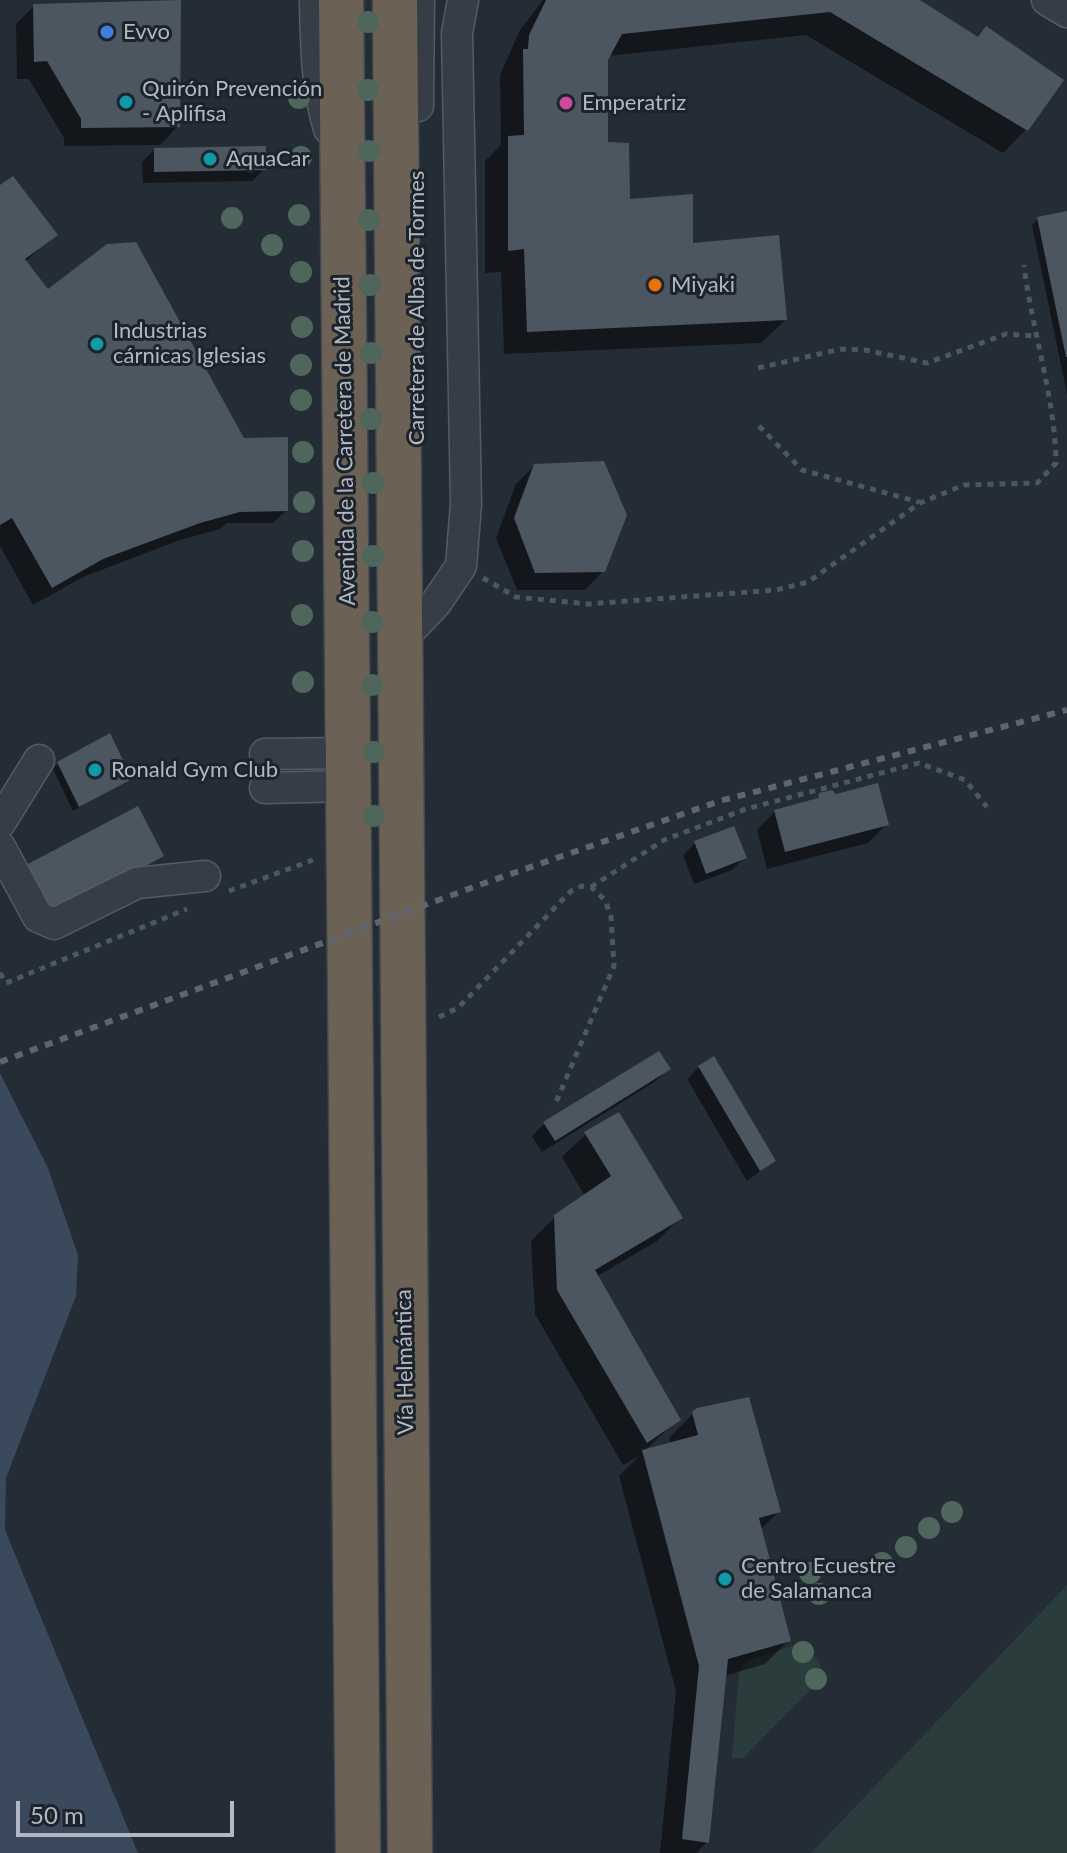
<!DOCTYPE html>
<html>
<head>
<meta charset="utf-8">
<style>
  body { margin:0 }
  #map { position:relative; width:1067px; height:1853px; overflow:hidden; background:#242c36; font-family:Lato,sans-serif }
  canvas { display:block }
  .scale { position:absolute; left:16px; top:1801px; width:218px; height:36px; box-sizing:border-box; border:4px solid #b2b8c3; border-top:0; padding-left:10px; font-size:24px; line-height:28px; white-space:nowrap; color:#b2b8c3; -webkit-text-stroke:6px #1c232b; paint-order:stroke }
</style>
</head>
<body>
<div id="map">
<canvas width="1067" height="1853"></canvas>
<div class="scale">50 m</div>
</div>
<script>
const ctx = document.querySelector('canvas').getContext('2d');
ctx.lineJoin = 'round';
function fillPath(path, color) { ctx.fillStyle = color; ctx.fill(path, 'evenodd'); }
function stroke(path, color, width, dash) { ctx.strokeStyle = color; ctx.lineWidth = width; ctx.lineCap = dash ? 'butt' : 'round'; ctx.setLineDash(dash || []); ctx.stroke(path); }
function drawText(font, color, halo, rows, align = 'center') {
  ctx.font = font + ' Lato,sans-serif'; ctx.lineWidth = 6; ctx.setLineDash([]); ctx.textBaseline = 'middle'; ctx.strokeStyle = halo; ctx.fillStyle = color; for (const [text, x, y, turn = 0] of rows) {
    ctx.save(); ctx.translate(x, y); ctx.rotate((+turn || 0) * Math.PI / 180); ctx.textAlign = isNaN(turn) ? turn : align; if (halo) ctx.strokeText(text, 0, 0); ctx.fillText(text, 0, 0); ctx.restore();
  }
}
fillPath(new Path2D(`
  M1067 1585V1853H811Z
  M800 1643 820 1663V1680L743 1758H732L739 1673 747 1661Z`), '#2b3c3c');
fillPath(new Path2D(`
  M0 1073 48 1168 78 1255 76 1296 6 1478 5 1530 138 1853H0Z`), '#3b495d');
fillPath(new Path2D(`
  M543 0H916L1026 129 1003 153 806 35 608 56 606 144 629 201 785 320 761 343 504 354 501 272 485 273V161L501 145 500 75 520 30Z
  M34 6 178 126 160 145 64 146V138L29 79H17L16 24Z
  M154 150 264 169 252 181 143 183 142 162Z
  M0 188 55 234 25 262 48 292 242 437 286 511 273 523H226L220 529 180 540 83 577 33 605 0 546Z
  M1067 213V394L1032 225 1038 219Z
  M534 466 603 571 585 590H517L496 538 516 484Z
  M58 764 130 778 73 811 53 769Z
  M820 794 886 825 868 843 767 869 757 830 775 811 813 802Z
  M695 843 744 858 732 870 694 884 683 855Z
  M659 1053 668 1069 656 1081 542 1152 532 1136 544 1124Z
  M699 1067 774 1161 747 1181 687 1079Z
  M586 1134 680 1218 657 1241 596 1277 679 1419 643 1452 671 1444 669 1438 698 1409 778 1512 760 1530 788 1641 765 1664 724 1676 707 1842 696 1853H660L676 1691 619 1476 639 1456 623 1465 535 1314 531 1241 555 1217 585 1196 562 1157Z`), '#0007');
fillPath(new Path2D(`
  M181 0 180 127 81 128V119L47 61 34 62 33 4Z
  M546 0H920L978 37 986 26 1064 80 1028 131 830 12 622 34 608 60V142L629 143 630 199 693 194V243L779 235 787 320 527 332 524 249 508 251V136L524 135 523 49H528L529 35Z
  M266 146V170L154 172V148Z
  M13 176 58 235 25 259 48 289 107 244 136 242 244 438 288 437V511L240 512 200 523 103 559 52 588 12 518 0 525V185Z
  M1067 211V357H1066L1037 217Z
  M604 461 627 515 605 572 535 573 514 518 534 464Z
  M110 733 132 779 79 807 57 762Z
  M878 783 889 825 785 852 774 810 818 798 819 793 832 790 836 794Z
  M138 806 164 856 52 916 26 865Z
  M734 826 747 858 706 874 694 841Z
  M659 1051 671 1069 555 1141 543 1122Z
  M714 1056 776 1161 760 1171 698 1066Z
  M619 1112 683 1218 595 1270 681 1420 647 1443 557 1290 554 1215 611 1176 584 1132Z
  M749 1397 781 1512 759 1518 791 1641 728 1659 709 1843 682 1839 699 1666 642 1450 698 1435 692 1412 697 1408Z`), '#4c5661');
const minor = new Path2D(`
  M315 0C316 44 316 86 329 129
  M1047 0 1067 12
  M418 106 419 0
  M401 640 436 603 461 566 466 504 457 33 463 0
  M265 754 348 753
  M265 788 348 786
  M0 823 39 760
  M0 847 38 917 54 924 137 883 205 876`);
const highway = new Path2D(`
  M341 0 358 1853
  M395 0 410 1853`);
stroke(minor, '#555b64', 33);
stroke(highway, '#424851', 47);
stroke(new Path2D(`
  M758 368 841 349 865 350 927 363 1006 334 1035 336
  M759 426 802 470 919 502
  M483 578 516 597 588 604 776 590 808 582 920 503 964 485 1037 483 1056 463C1055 396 1032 332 1024 265
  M591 887 664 840 746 809 919 763 965 780 987 807
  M229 891 313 860
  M0 973 6 983 187 909
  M439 1017 458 1008 571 891 582 886 591 887 605 900 611 917 614 966 554 1107`), '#4a595b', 5, [6, 6]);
stroke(minor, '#373d46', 30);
stroke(highway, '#6b6255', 44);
stroke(new Path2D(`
  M0 1062 482 884 720 801 1067 710`), '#5d6570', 6, [8, 8]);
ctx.fillStyle = '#4f665c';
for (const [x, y] of [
  [368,22],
  [368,90],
  [299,98],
  [369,151],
  [301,157],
  [299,215],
  [232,218],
  [369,220],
  [272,245],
  [301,272],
  [370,285],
  [302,327],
  [371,353],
  [301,365],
  [301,400],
  [371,419],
  [303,452],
  [373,483],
  [304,502],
  [303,551],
  [373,556],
  [302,615],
  [372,622],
  [303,682],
  [372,685],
  [374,752],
  [374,816],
  [952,1512],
  [929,1528],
  [906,1547],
  [882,1563],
  [810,1573],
  [819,1594],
  [803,1652],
  [816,1679]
]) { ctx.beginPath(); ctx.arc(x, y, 11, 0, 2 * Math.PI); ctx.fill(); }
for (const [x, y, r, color] of [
  [107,32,8,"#3f7fe0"],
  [126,102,8,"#0f9aa8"],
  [566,103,8,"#d1479c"],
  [210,159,8,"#0f9aa8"],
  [655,285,8,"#e8710a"],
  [97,344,8,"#0f9aa8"],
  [95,770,8,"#0f9aa8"],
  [725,1579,8,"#0f9aa8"]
]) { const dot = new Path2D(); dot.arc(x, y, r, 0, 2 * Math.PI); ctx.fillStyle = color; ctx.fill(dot); stroke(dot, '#1c232b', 3); }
drawText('22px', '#b2b8c3', '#1c232b', [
  ["Evvo",123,32],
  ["Quirón Prevención",142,89],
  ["- Aplifisa",142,114],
  ["Emperatriz",582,103],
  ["AquaCar",226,159],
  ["Miyaki",671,285],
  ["Industrias",113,331],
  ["cárnicas Iglesias",113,356],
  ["Ronald Gym Club",111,770],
  ["Centro Ecuestre",741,1566],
  ["de Salamanca",741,1591]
], 'left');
drawText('22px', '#b2b8c3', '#1c232b', [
  ["Carretera de Alba de Tormes",417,308,-90],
  ["Avenida de la Carretera de Madrid",345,441,-91],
  ["Vía Helmántica",405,1362,-91]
]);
</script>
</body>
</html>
